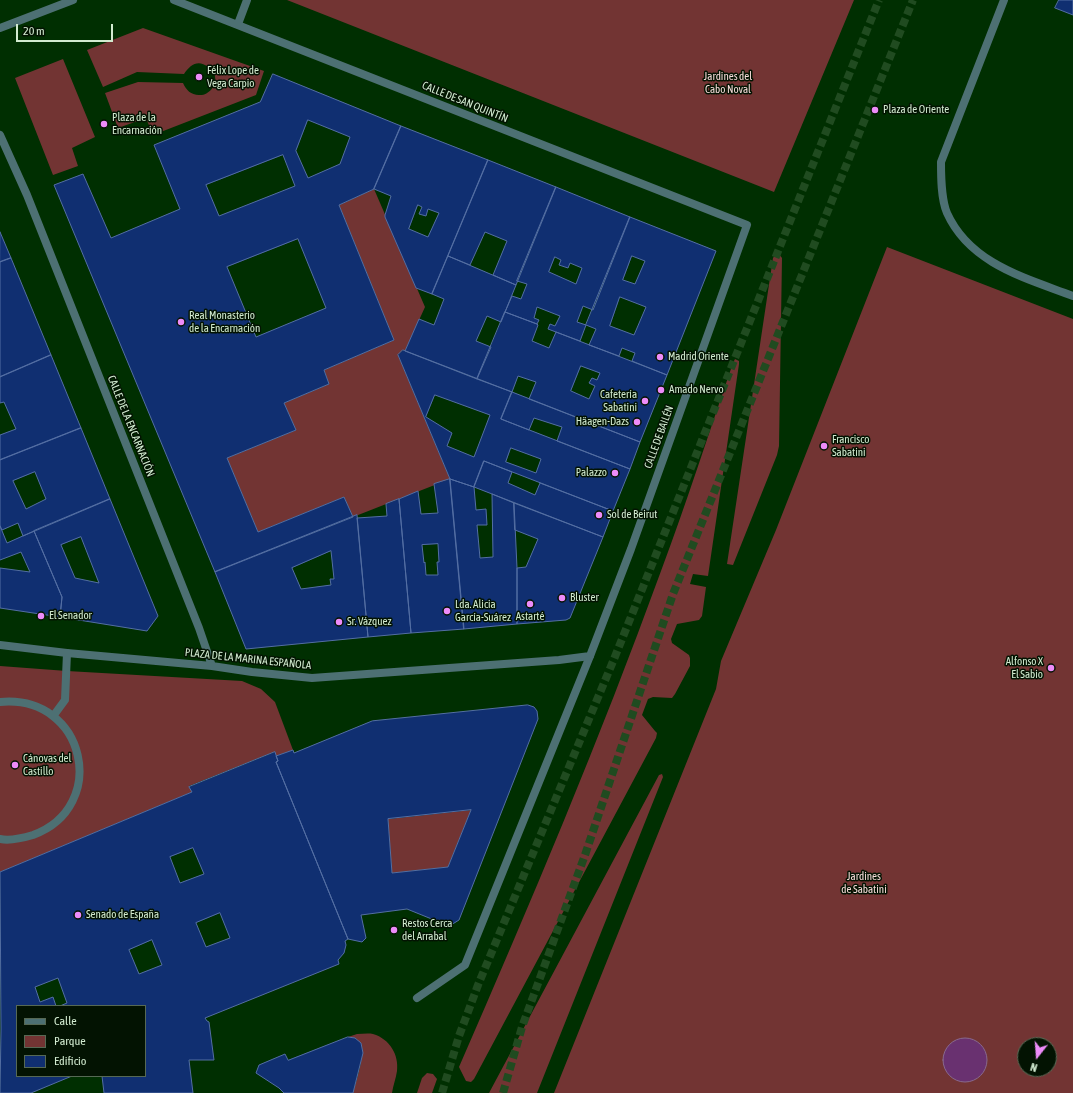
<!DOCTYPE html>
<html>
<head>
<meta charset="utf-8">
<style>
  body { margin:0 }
  #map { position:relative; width:1073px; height:1093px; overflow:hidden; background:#002f01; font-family:"Asap Condensed",sans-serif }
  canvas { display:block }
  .legend { position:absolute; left:16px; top:1005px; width:130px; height:72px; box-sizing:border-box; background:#031302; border:1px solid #566954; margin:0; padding:5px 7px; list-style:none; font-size:12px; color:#d2ebd0 }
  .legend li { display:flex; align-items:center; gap:8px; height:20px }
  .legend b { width:20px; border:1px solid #566954 }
  .north { position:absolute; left:1017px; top:1037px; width:40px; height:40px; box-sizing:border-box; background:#031302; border:1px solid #566954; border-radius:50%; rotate:197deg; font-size:11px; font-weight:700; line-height:16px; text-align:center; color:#d2ebd0 }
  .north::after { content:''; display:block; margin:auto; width:14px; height:18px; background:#ed8cf9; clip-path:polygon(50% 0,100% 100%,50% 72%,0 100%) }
  .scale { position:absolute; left:16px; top:24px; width:97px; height:18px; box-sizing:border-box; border:2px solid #d2ebd0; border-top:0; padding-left:5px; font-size:12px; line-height:14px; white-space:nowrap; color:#d2ebd0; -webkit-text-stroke:3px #031302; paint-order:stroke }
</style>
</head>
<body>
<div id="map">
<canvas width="1073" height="1093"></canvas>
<ul class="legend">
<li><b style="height:5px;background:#4d7073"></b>Calle</li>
<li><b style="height:11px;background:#723433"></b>Parque</li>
<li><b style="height:11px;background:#102f71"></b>Edificio</li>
</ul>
<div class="north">N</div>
<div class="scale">20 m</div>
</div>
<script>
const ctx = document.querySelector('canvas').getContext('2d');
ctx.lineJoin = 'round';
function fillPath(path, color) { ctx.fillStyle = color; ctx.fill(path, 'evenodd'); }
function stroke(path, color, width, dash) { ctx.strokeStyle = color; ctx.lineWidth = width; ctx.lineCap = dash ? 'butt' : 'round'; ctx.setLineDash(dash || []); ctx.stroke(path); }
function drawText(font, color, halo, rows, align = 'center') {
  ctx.font = font + ' "Asap Condensed",sans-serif'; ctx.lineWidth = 3; ctx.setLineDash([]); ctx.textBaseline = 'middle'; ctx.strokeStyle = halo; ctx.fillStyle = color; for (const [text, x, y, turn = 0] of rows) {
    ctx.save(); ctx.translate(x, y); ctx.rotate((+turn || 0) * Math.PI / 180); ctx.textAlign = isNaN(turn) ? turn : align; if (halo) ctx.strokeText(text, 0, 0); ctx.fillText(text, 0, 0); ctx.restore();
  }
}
fillPath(new Path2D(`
  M287 0H854L774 192Z
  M143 28 264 71 256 95 153 135 146 118 118 128 105 93 138 82 183 83C186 90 191 95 199 95 208 96 217 86 215 77 215 73 211 69 208 67 198 59 190 65 184 74L137 72 103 87 87 50Z
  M63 59 95 137 72 148 78 166 53 175 15 78Z
  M374 189 425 307 405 351 403 350 398 355 450 479 353 517 344 497 258 532 227 458 296 430 284 403 329 384 324 370 394 340 339 205Z
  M887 247 1073 319V1093H554L716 689 721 661 776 530ZM1025 1045H1049V1069H1025Z
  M779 254 782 258 779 446 777 455 733 565 727 564 773 258 775 255Z
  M735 359 739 361V364L708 576 693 574 690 584 706 587 702 616 699 620 677 624 671 639 672 643 689 655 690 658V666L675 694 672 698 653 697 648 699 642 715 655 731 657 733 656 738 474 1079 471 1082 466 1081 459 1067C530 904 600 739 661 571 687 502 709 432 733 363Z
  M0 666 67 671 242 681 261 689 275 702 293 750 276 756 274 752 189 786 192 792 0 872Z
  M662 774 663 777 537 1093H489L659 775Z
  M471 810 448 867 392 873 388 819Z
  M357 1034C362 1034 368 1033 373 1034 390 1039 399 1055 397 1071 396 1078 393 1086 392 1093H353C356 1081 367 1051 359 1042 356 1038 353 1038 348 1037Z
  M427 1073 433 1074 437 1079 432 1093H417L422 1078Z`), '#723433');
const water = new Path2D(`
  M943 1060a22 22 0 1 1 44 0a22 22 0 1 1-44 0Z`);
fillPath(water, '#693170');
stroke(water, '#88698d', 1);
const building = new Path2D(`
  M1059 0H1073V15L1055 8Z
  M273 74 401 126 374 189 339 205 394 340 324 370 329 384 284 403 296 430 227 458 258 532 344 497 353 517 215 572 54 185 83 174 111 238 180 209 154 145 260 102ZM308 120 350 137 340 164 308 178 296 151ZM283 155 295 186 219 216 206 185ZM298 239 326 308 256 337 227 267Z
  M401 126 488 160 432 294 416 288 385 217V215L391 196 374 189ZM418 205 422 207 419 214 426 216 428 209 439 213 428 237 409 229Z
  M488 160 556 187 516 285 493 275 507 241 485 232 470 265 448 256Z
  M556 187 630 217 593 310 583 306 577 322 586 325 580 341 548 329 550 324 555 326 560 316 537 307 534 318 539 320 537 324 505 312 512 296 521 299 527 284 517 281ZM555 257 561 260 559 265 568 268 570 263 582 268 576 284 549 272Z
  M630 217 716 251 667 375 632 361 635 353 622 348 619 356 589 345 596 329 586 325ZM632 256 645 261 635 284 623 280ZM620 297 646 307 634 335 610 326Z
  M0 232 11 258 0 262Z
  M448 256 516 285 501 322 487 316 476 341 491 347 477 379 405 351 419 319 434 325 444 299 432 294Z
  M11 258 51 355 0 377V262Z
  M505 312 537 324 538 325 532 341 549 348 556 332 667 375 640 442 529 399 536 382 518 376 512 392 477 379ZM581 366 600 373 597 380 592 378 589 383 595 386 589 399 571 391Z
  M403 350 512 392 501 419 630 469 613 511 484 461 474 487 450 479 398 355ZM435 395 490 415 474 457 447 446 452 433 426 417ZM511 448 541 459 536 473 506 462Z
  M51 355 81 428 0 460V435L16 429 4 402 0 403V377Z
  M512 392 640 442 630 469 557 441 562 427 534 418 529 430 501 419Z
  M81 428 110 499 23 536 18 523 2 530 0 526V460ZM35 472 46 499 26 509 13 481Z
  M484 461 512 472 508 483 535 495 540 483 613 511 603 537 474 487Z
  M450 479 464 629 411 633 399 499 418 491 421 514 438 513 434 484ZM438 544 439 562H437L438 575H426L425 562 424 563 422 545Z
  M450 479 474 487 476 510 486 509 487 525H477L480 558 493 557 492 494 514 503 517 568V624L464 629Z
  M110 499 158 616 147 631 60 617 62 597 34 531ZM81 537 99 583 75 578 61 545Z
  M399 499 411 633 368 637 357 518 387 516 386 504Z
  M514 503 603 537 570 618 566 620 517 624V568L526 567 538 539 515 530Z
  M357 515 368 637 246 649 215 572ZM331 551 334 579H330L331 585 301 589 292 568Z
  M0 526 7 543 34 531 62 597 60 617 0 608V568L30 572 21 552 0 560Z
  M528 705 534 707 537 711 538 719 459 920 451 925 444 924 407 909 361 915 366 938 362 942 348 939 276 762 278 761 276 756 293 750 294 753 372 721ZM471 810 448 867 392 873 388 819Z
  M275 752 278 761 276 762 348 939 345 941 346 945 344 953 338 960 339 964 205 1018 207 1021 209 1022 214 1060H189L193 1093H104L102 1076H145V1006H60L67 1003 58 978 35 987 40 1002 53 997 56 1006H17V1076H72L31 1093H0L1 1029 0 872 192 792 189 787ZM193 848 204 874 180 883 170 857ZM220 913 230 938 206 947 196 923ZM152 940 162 965 139 974 129 950Z
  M348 1037 355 1038 361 1043 363 1053 353 1093H284L279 1088 256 1073 259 1065 285 1054 288 1060Z`);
fillPath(building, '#102f71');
stroke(building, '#536ea3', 1);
stroke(new Path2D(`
  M442 1093 459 1036 478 985 614 659 879 0
  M503 1093 522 1027 585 855 673 594 913 0`), '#204b20', 8, [8, 4]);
stroke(new Path2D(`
  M1004 0 941 162C941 177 941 199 947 213 970 264 1026 278 1073 296
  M0 702C86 694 110 807 33 835 23 838 10 841 0 839
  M54 715 65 700 67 653
  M417 998 465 965 590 656`), '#4d7073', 8);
stroke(new Path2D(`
  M238 24 247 0
  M0 28 73 0
  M0 135 27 195 199 628 212 666
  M0 645 67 653 212 666 252 672 312 678 559 660 590 656 631 549 747 225 174 0`), '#4d7073', 8);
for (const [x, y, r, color] of [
  [199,77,4,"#ed8cf9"],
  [875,110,4,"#ed8cf9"],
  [104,124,4,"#ed8cf9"],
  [181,322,4,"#ed8cf9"],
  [660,357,4,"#ed8cf9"],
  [661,390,4,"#ed8cf9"],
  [645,401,4,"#ed8cf9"],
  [637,422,4,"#ed8cf9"],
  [824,446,4,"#ed8cf9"],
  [615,473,4,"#ed8cf9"],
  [599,515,4,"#ed8cf9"],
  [562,598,4,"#ed8cf9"],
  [530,604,4,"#ed8cf9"],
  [447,611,4,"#ed8cf9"],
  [41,616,4,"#ed8cf9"],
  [339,622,4,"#ed8cf9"],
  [1051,668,4,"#ed8cf9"],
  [15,765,4,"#ed8cf9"],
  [78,915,4,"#ed8cf9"],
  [394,930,4,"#ed8cf9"]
]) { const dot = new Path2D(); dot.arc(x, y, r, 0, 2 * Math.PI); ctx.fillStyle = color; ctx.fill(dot); stroke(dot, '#031302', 1.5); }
drawText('11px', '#d2ebd0', '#031302', [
  ["Félix Lope de",207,71],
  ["Vega Carpio",207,84],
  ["Plaza de Oriente",883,110],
  ["Plaza de la",112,118],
  ["Encarnación",112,131],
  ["Real Monasterio",189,316],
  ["de la Encarnación",189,329],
  ["Madrid Oriente",668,357],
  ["Amado Nervo",669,390],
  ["Cafetería",637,395,"right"],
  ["Sabatini",637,408,"right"],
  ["Häagen-Dazs",629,422,"right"],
  ["Francisco",832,440],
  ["Sabatini",832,453],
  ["Palazzo",607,473,"right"],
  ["Sol de Beirut",607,515],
  ["Bluster",570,598],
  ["Lda. Alicia",455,605],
  ["García-Suárez",455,618],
  ["El Senador",49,616],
  ["Astarté",530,617,"center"],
  ["Sr. Vázquez",347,622],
  ["Alfonso X",1043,662,"right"],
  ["El Sabio",1043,675,"right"],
  ["Cánovas del",23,759],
  ["Castillo",23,772],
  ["Senado de España",86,915],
  ["Restos Cerca",402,924],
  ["del Arrabal",402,937]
], 'left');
drawText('11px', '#f7dcda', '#031302', [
  ["Jardines del",728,77],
  ["Cabo Noval",728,90],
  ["Jardines",864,877],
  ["de Sabatini",864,890]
]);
drawText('11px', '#d2ebd0', '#031302', [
  ["CALLE DE SAN QUINTÍN",465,102,22],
  ["CALLE DE LA ENCARNACIÓN",131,426,68],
  ["CALLE DE BAILÉN",659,437,-70],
  ["PLAZA DE LA MARINA ESPAÑOLA",248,659,6]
]);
</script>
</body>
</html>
